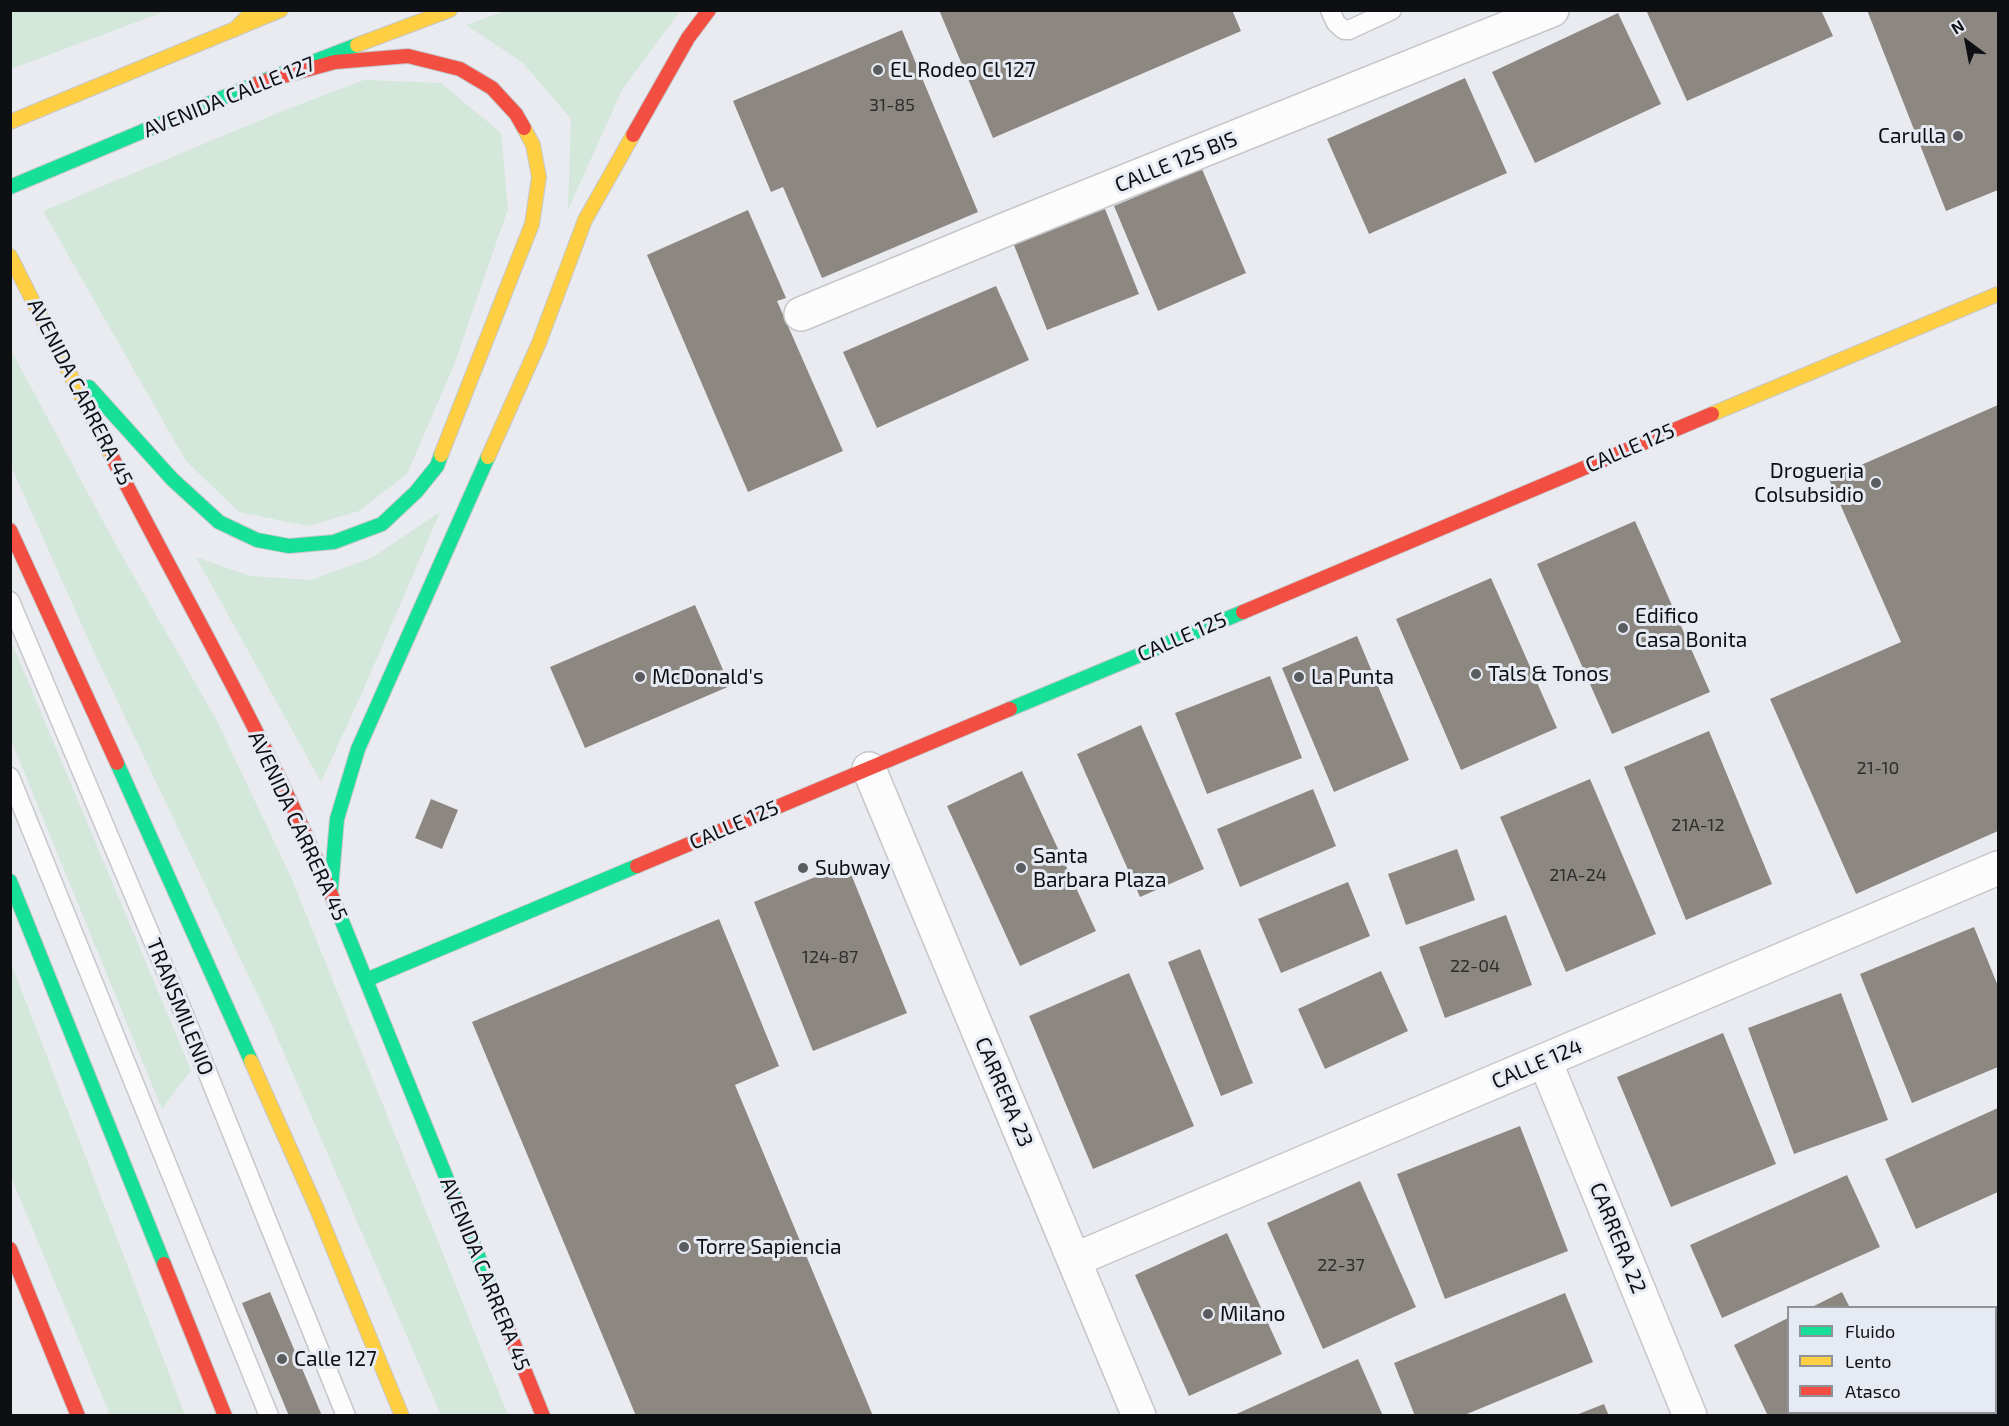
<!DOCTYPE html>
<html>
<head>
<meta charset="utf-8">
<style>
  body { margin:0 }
  #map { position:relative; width:2009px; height:1426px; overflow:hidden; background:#e9ebf0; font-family:"Exo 2",sans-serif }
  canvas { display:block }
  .frame { position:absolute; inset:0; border:12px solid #0e0f12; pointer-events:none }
  .legend { position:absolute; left:1787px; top:1306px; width:210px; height:108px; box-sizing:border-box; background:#e6eaf3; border:2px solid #909299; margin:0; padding:8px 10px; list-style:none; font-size:18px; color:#0e0f12 }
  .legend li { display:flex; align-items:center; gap:12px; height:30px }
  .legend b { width:30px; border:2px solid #909299 }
  .north { position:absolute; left:1937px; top:12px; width:60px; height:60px; -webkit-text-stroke:4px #e6eaf3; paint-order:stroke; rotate:328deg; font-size:16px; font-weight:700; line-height:24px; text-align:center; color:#0e0f12 }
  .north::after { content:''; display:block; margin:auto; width:21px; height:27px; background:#0e0f12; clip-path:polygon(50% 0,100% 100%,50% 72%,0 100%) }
</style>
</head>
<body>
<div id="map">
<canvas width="2009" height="1426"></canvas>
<div class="frame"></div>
<ul class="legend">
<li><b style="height:8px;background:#16e098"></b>Fluido</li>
<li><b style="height:8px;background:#ffcf43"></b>Lento</li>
<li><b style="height:8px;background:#f24e42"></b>Atasco</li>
</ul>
<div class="north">N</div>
</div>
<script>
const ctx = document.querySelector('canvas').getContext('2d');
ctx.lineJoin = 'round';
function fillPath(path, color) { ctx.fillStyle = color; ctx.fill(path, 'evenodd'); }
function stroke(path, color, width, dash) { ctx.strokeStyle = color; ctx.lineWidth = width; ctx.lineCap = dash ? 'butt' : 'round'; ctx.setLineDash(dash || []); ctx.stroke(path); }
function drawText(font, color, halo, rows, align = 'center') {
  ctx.font = font + ' "Exo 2",sans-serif'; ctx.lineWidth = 6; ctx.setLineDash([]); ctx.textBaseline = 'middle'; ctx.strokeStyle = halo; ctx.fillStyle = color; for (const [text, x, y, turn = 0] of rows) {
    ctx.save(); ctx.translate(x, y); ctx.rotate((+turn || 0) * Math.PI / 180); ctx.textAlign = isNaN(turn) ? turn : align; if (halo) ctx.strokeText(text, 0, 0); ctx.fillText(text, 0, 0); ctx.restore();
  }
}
fillPath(new Path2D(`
  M11 10H166V11L11 69Z
  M505 11H680L622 90 568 210 571 119 523 63 466 25Z
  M364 80 441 83 501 133 508 209 454 365 407 474 359 511 308 526 239 512 186 461 43 211 285 110Z
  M11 350 113 540 216 719 291 877 508 1415H441L270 1021 93 650 11 466Z
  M440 512 361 695 321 782 196 557 250 576 311 580 373 557Z
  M11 641 191 1070 162 1109 11 740Z
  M11 963 185 1415H110L11 1177Z`), '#d3e7da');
fillPath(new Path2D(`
  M939 10H1232L1241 31 993 138Z
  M1646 10H1821L1833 36 1687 101Z
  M1867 10H1998V190L1946 211Z
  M1618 13 1661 104 1535 163 1492 72Z
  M902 30 978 212 822 278 783 187 771 192 733 101Z
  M1465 78 1507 173 1369 234 1327 139Z
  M1202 169 1246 273 1158 311 1114 206Z
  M1105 209 1139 294 1047 330 1014 245Z
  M748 210 786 298 777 301 843 451 748 492 647 255Z
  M996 286 1029 360 877 428 843 352Z
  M1998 405V831L1856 894 1770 699 1901 642 1829 479Z
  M1635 521 1710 692 1612 734 1537 564Z
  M1491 578 1557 728 1461 770 1396 619Z
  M695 605 730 686 585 748 550 667Z
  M1357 636 1409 760 1334 792 1282 668Z
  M1270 676 1302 758 1207 794 1175 713Z
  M1141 725 1204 869 1140 897 1077 754Z
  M1709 731 1772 884 1686 920 1624 767Z
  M1022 771 1096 931 1020 966 947 806Z
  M1590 779 1656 934 1566 972 1500 817Z
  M1313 789 1336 846 1240 887 1217 829Z
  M431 799 458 810 442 849 415 838Z
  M1457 849 1475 900 1406 925 1388 874Z
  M847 864 907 1013 813 1051 754 902Z
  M1348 882 1370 936 1281 973 1258 919Z
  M1506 915 1532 985 1445 1018 1419 947Z
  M719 919 779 1066 735 1085 873 1416H636L472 1022Z
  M1974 927 1998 986V1067L1912 1103 1860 974Z
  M1200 949 1253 1083 1221 1096 1168 962Z
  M1381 971 1408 1031 1325 1069 1298 1009Z
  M1129 973 1194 1126 1093 1169 1029 1016Z
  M1841 993 1888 1120 1794 1154 1748 1028Z
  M1723 1033 1776 1164 1671 1207 1617 1077Z
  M1998 1108V1192L1916 1229 1885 1159Z
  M1520 1126 1568 1251 1445 1299 1397 1174Z
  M1847 1175 1880 1247 1722 1318 1690 1245Z
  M1360 1181 1416 1307 1323 1349 1267 1223Z
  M1227 1233 1282 1354 1189 1396 1135 1275Z
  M270 1292 322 1416H289L242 1303Z
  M1842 1292 1850 1308H1810Z
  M1565 1293 1593 1362 1462 1416H1415L1394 1363Z
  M1788 1318V1412H1817L1811 1416H1768L1734 1345Z
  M1358 1359 1383 1416H1232Z
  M1998 1381V1416H1979L1978 1412H1996V1382Z
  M1604 1404 1609 1416H1576V1415Z`), '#8d8781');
const lane = new Path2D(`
  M1330 10 1336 23 1344 30H1349L1392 10
  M10 601 183 1012 346 1416
  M10 777 269 1416`);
const street = new Path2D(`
  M801 314 1009 228 1552 10
  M869 769 1139 1416
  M1545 1061 1690 1416
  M1074 1260 1998 868`);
const fast = new Path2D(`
  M10 187 258 83 357 45
  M89 387 172 479 219 522 257 540 289 546 334 542 382 524 416 492 437 466 441 455
  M1010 709 1243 612
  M117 763 251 1061
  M10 881 164 1264
  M331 888 337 819 358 749 488 457
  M335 904 503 1317
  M366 980 637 866`);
const slow = new Path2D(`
  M234 30 254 10
  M357 45 450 10
  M10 122 281 10
  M10 256 112 457
  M1712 414 1998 294
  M441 455 532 224 539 177 533 145 524 128
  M488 457 539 343 585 220 633 135
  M251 1061 316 1207 402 1416`);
const jam = new Path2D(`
  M258 83 335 62 408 56 460 69 492 88 516 114 524 128
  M633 135 688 38 709 10
  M112 457C188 605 273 749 335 904
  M10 530 117 763
  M1243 612 1712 414
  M637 866 1010 709
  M10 1249 78 1416
  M164 1264 225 1416
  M503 1317 543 1416`);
stroke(lane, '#c5c7ca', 21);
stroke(street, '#c5c7ca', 36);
stroke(fast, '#c5c7ca', 16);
stroke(slow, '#c5c7ca', 16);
stroke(jam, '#c5c7ca', 16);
stroke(lane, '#fcfcfd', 18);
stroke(street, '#fcfcfd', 33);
stroke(fast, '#16e098', 14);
stroke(slow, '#ffcf43', 14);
stroke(jam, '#f24e42', 14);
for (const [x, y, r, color] of [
  [878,70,6,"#5b5c60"],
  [1958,136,6,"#5b5c60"],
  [1876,483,6,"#5b5c60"],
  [1623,628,6,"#5b5c60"],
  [1476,674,6,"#5b5c60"],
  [640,677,6,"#5b5c60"],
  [1299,677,6,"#5b5c60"],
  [803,868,6,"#5b5c60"],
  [1021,868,6,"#5b5c60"],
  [684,1247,6,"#5b5c60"],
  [1208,1314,6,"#5b5c60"],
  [282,1359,6,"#5b5c60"]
]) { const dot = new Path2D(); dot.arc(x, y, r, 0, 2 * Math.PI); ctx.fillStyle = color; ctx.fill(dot); stroke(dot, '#e6eaf3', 2); }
drawText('18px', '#2e2d2e', null, [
  ["31-85",892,105],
  ["21-10",1878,768],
  ["21A-12",1698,825],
  ["21A-24",1578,875],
  ["124-87",830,957],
  ["22-04",1475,966],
  ["22-37",1341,1265]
]);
drawText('21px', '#0e0f12', '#e6eaf3', [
  ["EL Rodeo Cl 127",890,70],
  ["Carulla",1946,136,"right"],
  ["Drogueria",1864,471,"right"],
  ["Colsubsidio",1864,495,"right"],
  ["Edifico",1635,616],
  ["Casa Bonita",1635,640],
  ["Tals & Tonos",1488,674],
  ["McDonald's",652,677],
  ["La Punta",1311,677],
  ["Santa",1033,856],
  ["Barbara Plaza",1033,880],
  ["Subway",815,868],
  ["Torre Sapiencia",696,1247],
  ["Milano",1220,1314],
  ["Calle 127",294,1359]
], 'left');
drawText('21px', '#0e0f12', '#e6eaf3', [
  ["AVENIDA CALLE 127",229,97,-22],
  ["CALLE 125 BIS",1176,162,-22],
  ["AVENIDA CARRERA 45",80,392,63],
  ["CALLE 125",1630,448,-23],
  ["CALLE 125",1182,637,-23],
  ["CALLE 125",734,825,-23],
  ["AVENIDA CARRERA 45",298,826,65],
  ["TRANSMILENIO",180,1007,68],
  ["CALLE 124",1537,1064,-23],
  ["CARRERA 23",1004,1092,67],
  ["CARRERA 22",1618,1238,68],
  ["AVENIDA CARRERA 45",485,1274,68]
]);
</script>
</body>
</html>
